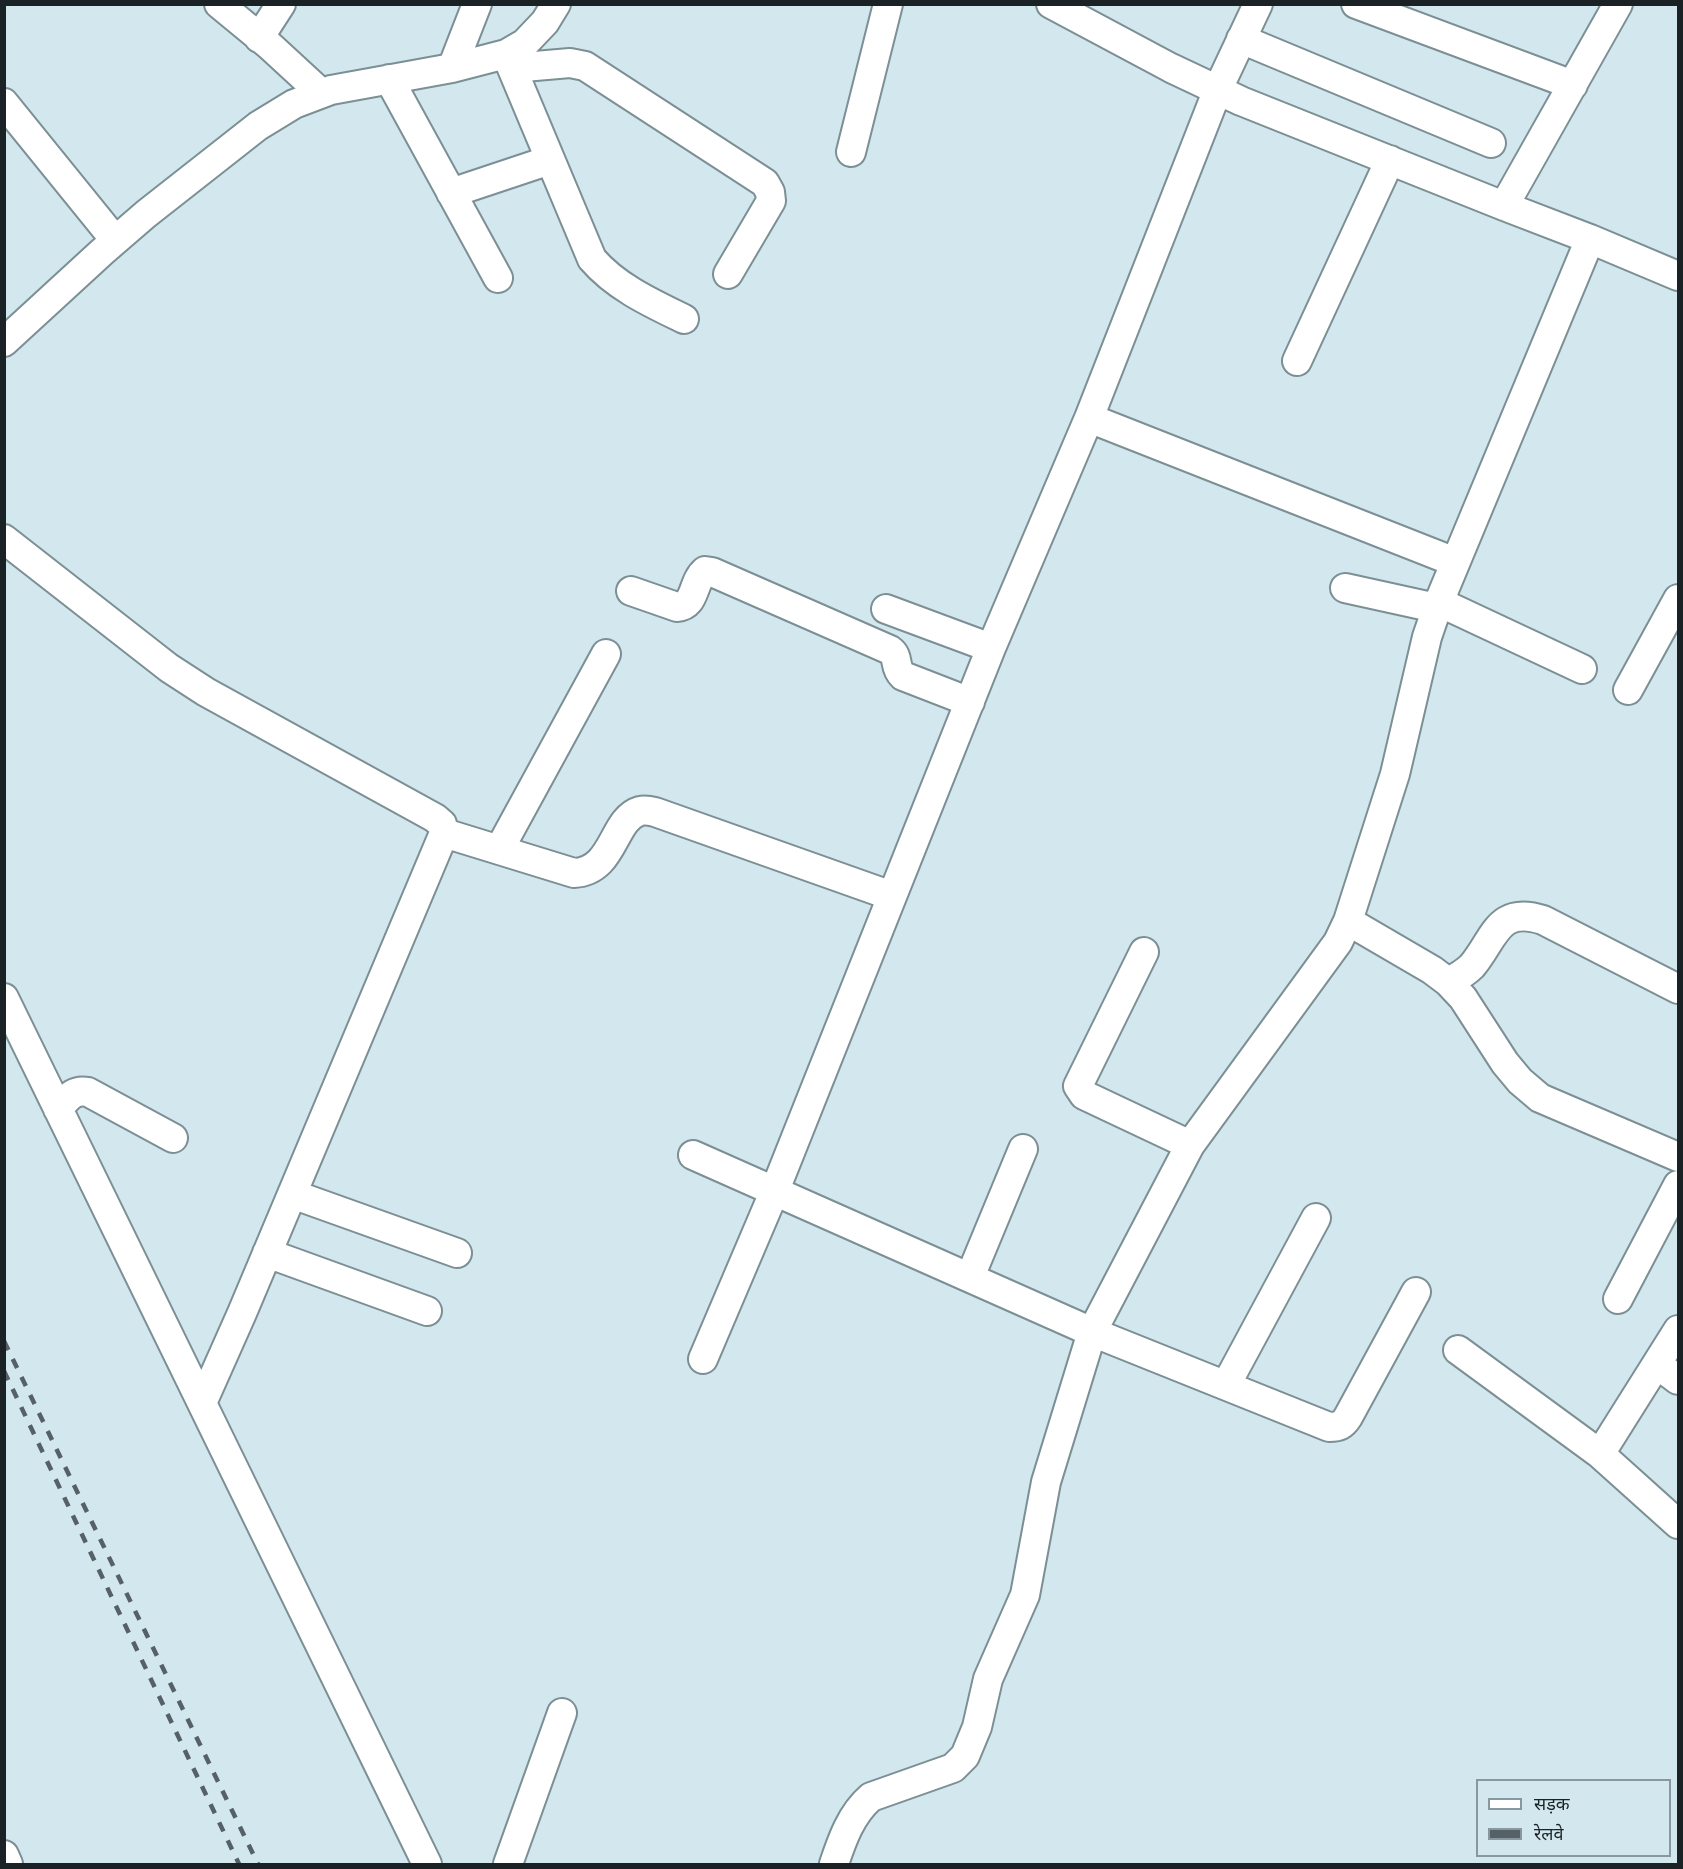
<!DOCTYPE html>
<html>
<head>
<meta charset="utf-8">
<style>
  body { margin:0 }
  #map { position:relative; width:1683px; height:1869px; overflow:hidden; background:#d2e7ee; font-family:"Open Sans","Noto Sans Devanagari",sans-serif }
  canvas { display:block }
  .frame { position:absolute; inset:0; border:6px solid #1a2225; pointer-events:none }
  .legend { position:absolute; left:1476px; top:1779px; width:195px; height:78px; box-sizing:border-box; background:#d2e7ee; border:2px solid #88989e; margin:0; padding:8px 10px; list-style:none; font-size:18px; color:#1a2225 }
  .legend li { display:flex; align-items:center; gap:12px; height:30px }
  .legend b { width:30px; border:2px solid #88989e }
</style>
</head>
<body>
<div id="map">
<canvas width="1683" height="1869"></canvas>
<div class="frame"></div>
<ul class="legend">
<li><b style="height:8px;background:#fff"></b>सड़क</li>
<li><b style="height:8px;background:#556166"></b>रेलवे</li>
</ul>
</div>
<script>
const ctx = document.querySelector('canvas').getContext('2d');
ctx.lineJoin = 'round';
function stroke(path, color, width, dash) { ctx.strokeStyle = color; ctx.lineWidth = width; ctx.lineCap = dash ? 'butt' : 'round'; ctx.setLineDash(dash || []); ctx.stroke(path); }
const minor = new Path2D(`
  M219 4 270 46 321 93
  M1051 4 1171 68 1241 101 1504 206 1590 239 1678 276
  M1356 4 1573 85
  M259 38 281 4
  M1241 39 1491 143
  M506 54 592 259C616 287 651 303 684 319
  M452 68 477 4
  M512 68 570 63 585 66 765 183 770 192 771 201 728 274
  M389 79 498 278
  M4 103 115 240
  M851 152 888 4
  M451 193 550 160
  M1504 206 1618 4
  M4 342 102 252 146 214 258 126 294 104 331 90 452 68 506 54 525 43 545 22 556 4
  M1297 361 1390 160
  M1089 418 1455 562
  M4 539 169 668 206 692 435 818 442 824 444 833 242 1313 202 1403
  M1345 588 1436 608
  M631 591 677 607C696 606 692 582 705 571L712 572 890 650C900 657 893 667 903 676L970 702
  M1439 602 1582 669
  M886 609 991 648
  M1628 690 1678 599
  M444 833 574 873C615 871 612 819 640 811 644 810 651 811 655 812L892 896
  M499 850 606 654
  M1348 921 1432 970 1448 982 1463 998 1505 1063 1520 1081 1540 1098 1678 1157
  M1144 952 1078 1086 1084 1095 1190 1145
  M1448 982C1456 978 1465 973 1472 966 1495 939 1497 905 1543 920L1678 989
  M4 998 427 1864
  M58 1109C68 1098 73 1089 88 1092L173 1138
  M693 1155 1092 1332 1329 1427C1339 1427 1343 1425 1348 1417L1416 1292
  M292 1194 457 1253
  M267 1253 427 1311
  M970 1277 1023 1149
  M1618 1299 1678 1185
  M1458 1350 1600 1454 1678 1524
  M703 1359 775 1190 991 648 1089 418 1218 89 1258 4
  M1657 1364 1678 1380
  M1226 1385 1316 1218
  M1600 1454 1678 1330
  M4 1855 8 1864
  M508 1864 562 1713
  M834 1864C842 1840 851 1814 871 1797L953 1768 965 1756 977 1727 988 1679 1025 1595 1046 1482 1092 1332 1190 1145 1338 942 1348 921 1395 774 1427 637 1439 602 1590 239`);
stroke(minor, '#7b8f94', 32);
stroke(minor, '#fff', 28);
stroke(new Path2D(`
  M4 1341 258 1864
  M4 1371 239 1864`), '#556166', 4.5, [10, 10]);
</script>
</body>
</html>
